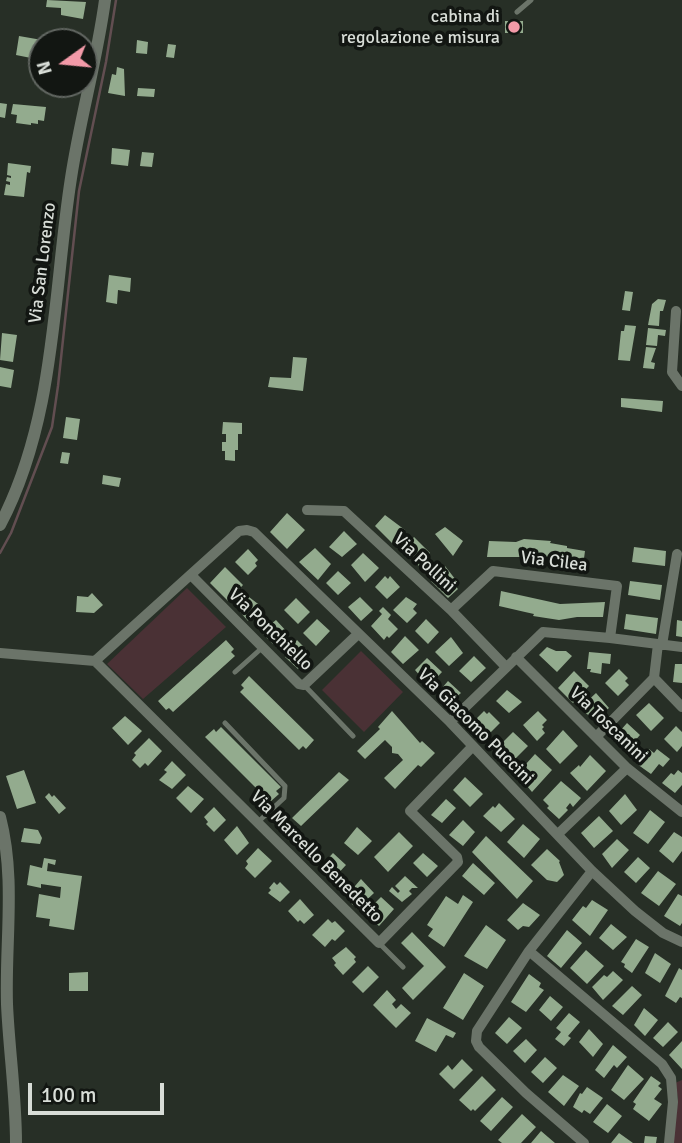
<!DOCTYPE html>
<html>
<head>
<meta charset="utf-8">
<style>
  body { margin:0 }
  #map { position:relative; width:682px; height:1143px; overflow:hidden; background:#272f26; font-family:Signika,sans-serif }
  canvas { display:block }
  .north { position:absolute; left:28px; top:28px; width:70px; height:70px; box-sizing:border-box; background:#121612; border:2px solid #616661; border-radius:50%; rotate:255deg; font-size:19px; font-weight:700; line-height:28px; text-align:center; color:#d8ddd7 }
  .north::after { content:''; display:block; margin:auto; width:24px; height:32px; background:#f39aa8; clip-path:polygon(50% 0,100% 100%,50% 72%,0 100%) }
  .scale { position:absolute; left:28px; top:1083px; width:136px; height:32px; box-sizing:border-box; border:4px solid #d8ddd7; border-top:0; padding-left:9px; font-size:21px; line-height:24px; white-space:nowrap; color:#d8ddd7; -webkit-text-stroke:5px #121612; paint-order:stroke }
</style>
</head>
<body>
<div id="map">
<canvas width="682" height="1143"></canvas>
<div class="north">N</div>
<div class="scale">100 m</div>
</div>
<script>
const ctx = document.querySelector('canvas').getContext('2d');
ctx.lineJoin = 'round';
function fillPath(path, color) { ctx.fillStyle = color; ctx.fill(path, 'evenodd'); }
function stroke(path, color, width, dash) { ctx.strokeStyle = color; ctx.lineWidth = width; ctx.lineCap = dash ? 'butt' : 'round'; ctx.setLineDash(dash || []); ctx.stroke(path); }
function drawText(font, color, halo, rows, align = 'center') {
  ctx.font = font + ' Signika,sans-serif'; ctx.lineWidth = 7; ctx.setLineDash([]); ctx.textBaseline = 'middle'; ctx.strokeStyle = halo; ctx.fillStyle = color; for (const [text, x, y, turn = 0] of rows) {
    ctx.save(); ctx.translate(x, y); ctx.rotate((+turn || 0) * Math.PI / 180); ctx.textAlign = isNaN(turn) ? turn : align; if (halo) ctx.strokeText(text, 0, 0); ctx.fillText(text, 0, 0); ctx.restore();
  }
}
fillPath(new Path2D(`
  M187 588 226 627 143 699 107 664Z
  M361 651 403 692 364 732 322 690Z
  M682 1080V1143H673L678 1098 675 1083Z`), '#4a3135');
stroke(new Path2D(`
  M0 553 11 533 52 427 58 386 79 191 106 62 116 0`), '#624e51', 2.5);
fillPath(new Path2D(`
  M47 0 86 2 83 19 61 15V8L46 7Z
  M505 21H523V33H505Z
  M19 36 42 40 41 60 16 55Z
  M137 40 148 42 147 54 136 53Z
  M168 44 176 45 174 58 166 57Z
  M117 67 124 69 125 96 108 93 112 74 116 75Z
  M138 88 155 89 154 97 137 96Z
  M0 103 7 104 5 118 0 117Z
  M13 104 46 107 44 121 38 120V124L31 123V125L16 123 17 115 11 114Z
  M112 148 130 150 128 166 111 164Z
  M142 152 154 153 152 167 140 166Z
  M8 163 31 166 30 173 27 172 24 197 4 195 6 184 10 185V182L6 181 7 177 11 178V176L7 175Z
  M109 275 131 278 130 292 118 290 117 304 106 302Z
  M625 291 633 292 630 311 622 310Z
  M658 299 666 300 663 311H660L659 326 648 325 652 304Z
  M625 325 636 326 630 361 618 360 621 331H624Z
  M648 328 666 330 665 336 658 335 657 346 646 345Z
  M2 333 17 335 13 362 0 360Z
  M646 347 656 348 651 362 655 363 654 369 643 368Z
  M293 357 307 358 303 391 268 387 270 377 291 378Z
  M0 367 14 370 11 388 0 386Z
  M621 398 663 401 662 412 621 407Z
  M66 417 80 419 77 440 63 438Z
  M223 422 242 423V434H238V450H235V461L225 460V451H222V442H226V434H222Z
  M62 452 70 453 68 464 60 463Z
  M103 475 121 478 119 487 102 484Z
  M287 513 305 530 287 549 270 532Z
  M385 515 405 530 392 543 375 526Z
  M445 527 463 541 453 556 435 534Z
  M344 531 357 544 342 557 329 547Z
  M414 537 430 553 419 566 403 550Z
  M524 539 551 541 550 543 567 546V548L585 551 583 566 565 563V561L548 557H487L489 541 516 542Z
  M634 547 666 551 665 566 632 562Z
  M315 548 331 564 318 580 299 562Z
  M248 549 258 560 255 563 257 566 248 575 235 562Z
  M363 553 379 568 365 582 351 565Z
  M445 566 459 584 456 587 458 589 448 598 431 581Z
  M225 567 243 585 228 601 210 583Z
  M338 571 351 583 338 595 326 583Z
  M385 576 388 579 390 576 400 587 387 599 375 587Z
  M630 581 662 585 660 600 628 595Z
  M501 591 560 604 605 602 603 617H577L559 620 533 616 534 614 525 612 499 606Z
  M92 593 103 605 94 613 76 612 77 596 88 597Z
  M249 597 262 607 260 608 263 611 254 620 252 617 248 621 240 612 246 606 243 603Z
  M360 597 373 610 361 621 348 607Z
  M406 597 417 604 413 609 417 613 407 623 393 610Z
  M296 598 310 612 298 624 284 610Z
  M383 607 391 615 388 619 398 629 389 638 387 636 384 640 371 626 382 614 379 611Z
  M626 614 658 618 656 634 624 629Z
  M317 619 330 631 316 646 303 633Z
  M426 619 439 632 428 644 415 631Z
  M276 620 288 633 275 646 261 632Z
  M677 620 682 621V637L676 636Z
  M405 636 419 650 403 664 391 652Z
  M451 637 463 653 449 666 435 652Z
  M226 640 234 649 231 652 235 656 173 712 169 708 166 710 158 701Z
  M297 640 309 652 303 659 306 661 298 669 285 657Z
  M547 647 556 651H566L572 656 557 672 539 655Z
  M589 652 611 654 610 664 602 663 601 674 590 672 591 669H587Z
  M474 656 486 668 471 682 459 671Z
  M427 658 442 672 427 688 418 679 421 677 415 670Z
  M675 664H682V683L673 682Z
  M619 669 628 678 625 681 629 685 618 696 605 683Z
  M574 671 589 686 573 703 558 688Z
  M249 676 314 740 306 749 303 746 299 750 240 692 244 688 241 685Z
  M448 681 461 693 447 705 436 695Z
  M507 690 522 702 509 713 496 701Z
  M596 693 609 708 594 720 580 708Z
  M649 703 664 718 651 731 636 715Z
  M392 711 420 743 422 741 435 753 421 767 418 765 395 789 384 778 403 760 398 754 392 753V747L385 740 365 759 357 751 380 729 378 727Z
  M484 711 487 714 489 712 500 723 483 740 473 730 475 728 471 724Z
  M538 711 547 720 542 725 544 727 542 729 545 733 537 741 523 725Z
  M125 716 142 731 128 745 112 728Z
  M627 723 640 735 626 751 612 740Z
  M676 726 682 732V746L677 752 664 739Z
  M221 727 281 787 276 791 279 794 270 802 205 737 214 729 216 732Z
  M563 730 578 746 560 764 546 749Z
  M513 732 528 746 511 763 496 749Z
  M149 738 162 751 148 766 145 763 140 768 132 760 136 755 134 753Z
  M649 749 654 753 657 749 670 759 663 767 659 764 651 774 637 764Z
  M535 754 552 770 532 792 517 774Z
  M590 755 606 771 587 791 570 773 579 765 580 767Z
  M172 761 186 775 172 789 159 780 167 772 164 770Z
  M24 770 36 803 17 809 6 776Z
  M678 770 682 773V785L675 793 662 783 671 773 674 775Z
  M339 772 349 780 301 826 292 818Z
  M465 777 483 794 470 807 453 790Z
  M561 781 581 798 573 807 570 803 566 808 568 810 559 819 547 808 549 806 543 800Z
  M188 786 204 799 191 813 176 798Z
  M49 793 52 797 54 795 66 808 59 814 45 797Z
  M625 794 637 810 621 825 609 811Z
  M446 799 456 808 442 823 431 815Z
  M499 803 515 819 501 832 483 816 493 806 495 808Z
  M214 807 226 820 214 832 206 824 208 822 204 817Z
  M650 810 665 822 648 844 633 833Z
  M599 816 613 831 594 848 581 833Z
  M463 820 475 832 463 846 449 835Z
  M523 824 540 839 524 858 507 842Z
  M237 826 249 843 237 855 224 840Z
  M357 827 372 841 358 855 344 843Z
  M24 828 38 830 42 838 40 844 21 842Z
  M399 832 413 846 388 872 374 857Z
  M674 832 682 837V851L673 863 659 851Z
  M486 836 533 881 517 899 472 852Z
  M617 839 629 850 612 868 602 854Z
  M258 848 272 861 255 878 245 868 248 864 246 861Z
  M547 849 560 861 559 862 564 875 557 882 547 880 531 865Z
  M333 853 346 865 334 878 321 866Z
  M423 853 438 866 427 877 413 863Z
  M638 857 650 868 636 883 624 872Z
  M44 858 56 860 55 865 48 863 47 871 82 876 74 930 49 926 50 919 36 917 39 894 60 898 61 887 41 884V888L27 885 30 865 42 868Z
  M473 863 495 883 484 895 462 876Z
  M658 871 676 884 659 906 641 893Z
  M405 876 418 888H412L409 891 412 894 402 902 389 891 392 887 398 893 400 891 395 886Z
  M361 879 374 893 357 909 351 903 352 901 350 898 352 896 349 893Z
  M274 882 277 885 280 882 290 892 280 902 268 893 271 890 269 888Z
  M678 894 682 896V923L680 926 664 916Z
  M463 895 473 902 444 947 428 936 433 929 427 925 446 896 458 904Z
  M381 897 394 909 379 926 365 913Z
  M300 899 314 915 304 924 300 920 298 922 288 911Z
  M592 900 608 910 590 936 572 920 583 906 586 908Z
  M523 903 540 915 529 927 523 926 518 930 507 920Z
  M328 919 332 923 335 921 345 931 335 941 332 939 325 947 312 935Z
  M611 924 627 937 613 950 599 938Z
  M486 925 506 940 487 969 464 956Z
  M567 930 582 943 561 968 547 956Z
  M412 932 446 967 413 1000 402 988 424 966 401 943Z
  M636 939 649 947 632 973 624 967 625 964 621 962Z
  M346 947 356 957 354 959 356 962 343 975 334 965 336 963 332 958Z
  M586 950 604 966 587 984 570 968Z
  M655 953 671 964 660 983 645 973Z
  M368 966 379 977 363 993 352 982Z
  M679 968 682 970V998L680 997 676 1003 665 996Z
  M613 971 623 980 603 1000 592 987 604 975 607 977Z
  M88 972V991H69V973Z
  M464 973 484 986 463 1020 443 1008Z
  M529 974 541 983 539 987 544 990 526 1012 511 1002Z
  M632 986 642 995 623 1015 612 1006Z
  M387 990 396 1000 392 1004 396 1009 401 1004 411 1013 396 1028 373 1005Z
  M550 996 563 1007 551 1021 539 1010Z
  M644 1008 658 1020 645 1036 634 1025Z
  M569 1013 580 1022 568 1036 571 1038 564 1046 555 1039 561 1032 556 1028Z
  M509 1017 522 1028 507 1044 495 1033Z
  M427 1018 456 1033 453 1038 446 1035 436 1052 415 1041Z
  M668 1022 678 1032 663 1047 653 1038Z
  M589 1029 603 1044 593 1057 579 1042Z
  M526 1039 537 1050 525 1063 513 1051Z
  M682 1041V1069L669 1055Z
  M613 1045 627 1057 617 1068 614 1065 604 1078 595 1070Z
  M545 1057 557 1068 543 1083 531 1072Z
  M462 1059 473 1070 454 1089 439 1074 448 1065 452 1070Z
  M628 1065 644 1079 624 1100 611 1090Z
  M563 1075 579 1086 564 1106 548 1092Z
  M482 1076 496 1090 475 1111 473 1109 471 1111 459 1100Z
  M651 1076 661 1083 658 1086 662 1089 654 1099 662 1104 649 1121 633 1109 636 1104 633 1102Z
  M587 1087 603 1098 590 1114 584 1110 582 1113 573 1107 580 1093 582 1094Z
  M502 1097 513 1107 491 1131 480 1121Z
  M607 1104 622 1116 608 1133 593 1122Z
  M522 1114 536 1127 521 1143H502L498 1140Z
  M541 1131 555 1143H531Z
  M619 1133 633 1143H611Z
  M645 1136 657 1137 656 1143H644Z`), '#93ab8e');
stroke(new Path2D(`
  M517 12 531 0
  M235 672 263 647
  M304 685 353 736
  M225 723 285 786 284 798 258 822
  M379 943 403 967`), '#6b7469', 5);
stroke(new Path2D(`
  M676 311 672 372 682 386
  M307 510 344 511 451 610 506 667
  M191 575 299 684 304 685 358 634
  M451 610 493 571 617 586 610 638
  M662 645 677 554
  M0 653 95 661 239 531 247 530 254 532 450 722 592 871 635 911 663 933 682 942
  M516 657 627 768 682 812
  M95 661 379 943 458 862 457 857 410 811 473 746
  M654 678 682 707
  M450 722 543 632 610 638 682 647
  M596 737 654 678 658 644
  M558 834 627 768
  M529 951 662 1064 671 1078 673 1102 669 1143
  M584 1143 526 1093 479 1047 476 1041 477 1031 529 951 592 871`), '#6b7469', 10);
stroke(new Path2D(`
  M0 525C56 419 53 293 71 178 80 118 97 60 105 0
  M0 817C16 879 5 941 7 1004 9 1050 16 1096 16 1143`), '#6b7469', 12);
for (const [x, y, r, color] of [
  [514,27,7,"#f39aa8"]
]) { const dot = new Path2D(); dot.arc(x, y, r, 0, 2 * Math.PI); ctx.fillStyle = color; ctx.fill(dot); stroke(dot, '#121612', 2.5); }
drawText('18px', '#d8ddd7', '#121612', [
  ["cabina di",500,17],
  ["regolazione e misura",500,38]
], 'right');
drawText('18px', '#d8ddd7', '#121612', [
  ["Via San Lorenzo",43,263,-83],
  ["Via Cilea",554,562,7],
  ["Via Pollini",424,563,43],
  ["Via Ponchiello",270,630,44],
  ["Via Toscanini",608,725,44],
  ["Via Giacomo Puccini",475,727,45],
  ["Via Marcello Benedetto",316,857,45]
]);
</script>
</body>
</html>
